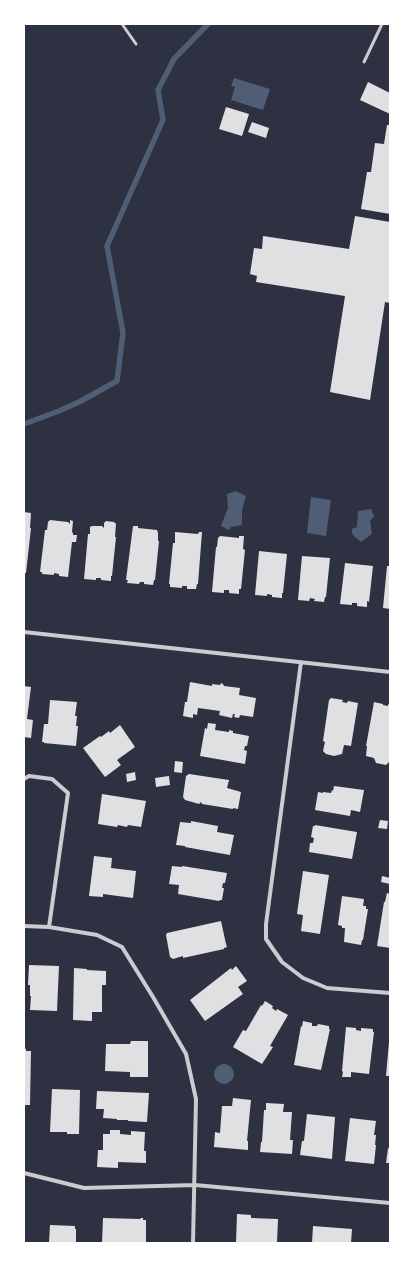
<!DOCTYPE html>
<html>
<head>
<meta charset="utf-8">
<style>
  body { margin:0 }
  #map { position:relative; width:414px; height:1267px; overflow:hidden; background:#2d3142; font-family:Barlow,sans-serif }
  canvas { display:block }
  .frame { position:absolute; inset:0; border:25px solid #fff; pointer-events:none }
</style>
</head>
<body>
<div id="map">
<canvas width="414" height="1267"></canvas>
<div class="frame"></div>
</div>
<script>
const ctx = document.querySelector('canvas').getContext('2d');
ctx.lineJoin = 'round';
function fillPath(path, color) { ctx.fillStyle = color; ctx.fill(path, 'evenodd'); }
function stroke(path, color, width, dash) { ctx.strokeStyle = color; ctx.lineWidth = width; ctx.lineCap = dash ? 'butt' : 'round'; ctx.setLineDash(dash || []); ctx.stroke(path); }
fillPath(new Path2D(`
  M234 78 270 89 263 110 231 100 235 87 231 86Z
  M236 491 246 496 242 510V525L231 527 229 530 221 526 228 508 227 494Z
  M311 497 331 500 326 536 307 533Z
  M371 509 374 516 370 521 372 534 361 542C357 538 350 535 352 529L357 527 358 511Z
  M214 1074a10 10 0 1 1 20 0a10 10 0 1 1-20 0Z`), '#4f5d75');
stroke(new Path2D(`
  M24 424 59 411 81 401 117 381 123 333 107 246 163 120 158 90 174 59 208 24`), '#4f5d75', 5.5);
fillPath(new Path2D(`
  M368 82 390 93V114L360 100Z
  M226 107 249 114 242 136 219 129Z
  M252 122 269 128 266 138 248 132Z
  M387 125H390V214L361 209 367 172H371L375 143 384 144Z
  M355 216 390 222V303L385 302 370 400 330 392 345 296 256 282 257 276 250 274 254 248 262 249 263 236 349 249Z
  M24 512 31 513 30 528H31L26 573H24Z
  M50 520 68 522 70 524V520L73 521 72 532 73 533V535H77L76 542H72L68 577 59 576V574L54 573V575L42 574V572H40L45 530H47L48 522Z
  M106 521 114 522 116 524 115 537H116L112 576H111V581L101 580V578H96V580L84 579 88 534H90V527L92 526H102L104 528V523Z
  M133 526H138V528L157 530 158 533V541H159L155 580H154L153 585 144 584V582H140L139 584 127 583 128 580H126Z
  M175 532 198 534 199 532H202L198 584H197L196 589H187V586H182V588L170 587V584H169L173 543H175Z
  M220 536 239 538V536H244L243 549 245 550 241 589H239V594L229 593V590H224V593L212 592 216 547H217L218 538Z
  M259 551 287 554 283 593H282V598L272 597V595L267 594V596L255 595Z
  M302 556 330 558 326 597H325L324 602 314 601 315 599 310 598 309 601 298 600Z
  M345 563 373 566 369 602 367 601V607L357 606V603H352V605L340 604Z
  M387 566H390V609L383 608Z
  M190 682 212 686V684L220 685 221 683 223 684 224 686 240 688 239 695 256 698 253 717 240 715 239 718 234 717 235 714H233L232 718 219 715 220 711 198 708 197 715 193 714V718L183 716 185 702H187Z
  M24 686 31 687 27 719 33 720 31 738 24 737Z
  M331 698 343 700 342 702 347 703 348 701 358 703 351 746 344 745 342 754 334 756 326 754 323 751 325 742 323 741 329 700Z
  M50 700 77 702 75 716H77L76 726H78L76 746 44 743V742H42L44 724H48Z
  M374 702 383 704V705L388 706V704L390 705V761L386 765 376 763 374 758 366 756 367 746H366Z
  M208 723 216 724 215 730 229 732V730L233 731V733L249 736 247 746H245L244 750 247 751 245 764 200 756 205 728 207 729Z
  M120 725 135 747 117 760 121 765 105 777 83 748 100 736 101 737 109 731 110 733Z
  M175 761 183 762 182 773 174 772Z
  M135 772 136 780 127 782 126 774Z
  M189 774 229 780 227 788 241 792 238 809 233 808V809L202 804 201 802 199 804 185 800 183 797 186 776Z
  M169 776 170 785 156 787 155 778Z
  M334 786 364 790 360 812 351 810 350 816 315 810 318 792 323 793V792L331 793 332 790 333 791Z
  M102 794 146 801 141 827 128 825 127 827 118 825 117 827 98 824Z
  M380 820 388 821 387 829 378 828Z
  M191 821 218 826 217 832 234 835 230 855 185 847V846L176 845 180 822 191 823Z
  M315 825 357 832 352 859 309 852 310 843H313L314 838 311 837 313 826H315Z
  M94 856 112 858 111 868 136 871 133 898 103 894V897L89 896Z
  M172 866 182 867V866L227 873 225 883H223L222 888H224L222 900H220L219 901 178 894 179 885 169 884Z
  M303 871 329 875 320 934 301 931 303 915 297 914Z
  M382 876 390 878V884L381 882Z
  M387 893 390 894V948L377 946 384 902H385Z
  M342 896 364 899 363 906H366V909H368L363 940H362L361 945 344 942 345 928H342V926L338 925Z
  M221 921 226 944 227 947 224 948V949L183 958V956L173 959 170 957 166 935 167 933Z
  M29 965 59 966 57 1011 30 1010 31 996H30V985H28Z
  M236 966 247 981 238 987 243 994 205 1021 190 1000 231 968 232 970Z
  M74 968 87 969V970L106 971V985H102V1012H92V1021L73 1020Z
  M265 1001 273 1006 272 1008 276 1011 277 1009 288 1015 270 1046 273 1047 262 1064 233 1047 243 1030 246 1031 261 1005 262 1006Z
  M303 1021 312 1023V1026H317L318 1024 329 1026V1029H330L321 1070 294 1065 301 1026 302 1027Z
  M346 1027 356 1028V1030L361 1031V1028L373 1029V1032H374L369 1074 351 1072V1077H342L343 1072 342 1071Z
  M131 1041H148V1077H130V1072L105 1071 106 1044H130Z
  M389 1042H390V1076H386Z
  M24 1048 26 1049V1051H31L30 1105H24Z
  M52 1089 80 1090 79 1134H67V1132H50Z
  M97 1091 149 1093 147 1122 128 1121V1120H117V1119L103 1118 104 1109H96Z
  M233 1098 251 1100 247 1141H248V1150L214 1147 215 1132 220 1133 222 1106H232Z
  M266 1103 284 1104 283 1112H292L290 1140H293L292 1154 260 1152 261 1142H262L264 1110H266Z
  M307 1114 335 1117 332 1159 300 1155 302 1141H304Z
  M350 1118 376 1121 374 1135H376L375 1145H376L374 1164 345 1161Z
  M110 1130H120V1134L131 1135V1131L145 1132 144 1151H146V1163L118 1162V1168L97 1167 98 1150H103V1134H110Z
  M388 1148 390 1149V1163H386Z
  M237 1214 251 1215V1218L278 1219 277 1243H236Z
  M103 1218 140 1219 141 1218H143V1220H146V1243H102Z
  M50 1225 75 1226V1229H76V1243H49Z
  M313 1226 352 1229 351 1243H312Z`), '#e0e0e3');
stroke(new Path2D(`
  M122 24 136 44
  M364 62 382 24`), '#caccd0', 3);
stroke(new Path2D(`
  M24 632 390 672
  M301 662 266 924V939L282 962 303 978 327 988 390 993
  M24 779 29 776 52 779 68 793 49 927
  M24 926 49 927 97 935 122 947 153 997 186 1054 196 1099 193 1243
  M24 1173 84 1188 195 1185 390 1203`), '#caccd0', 4);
</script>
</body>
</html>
